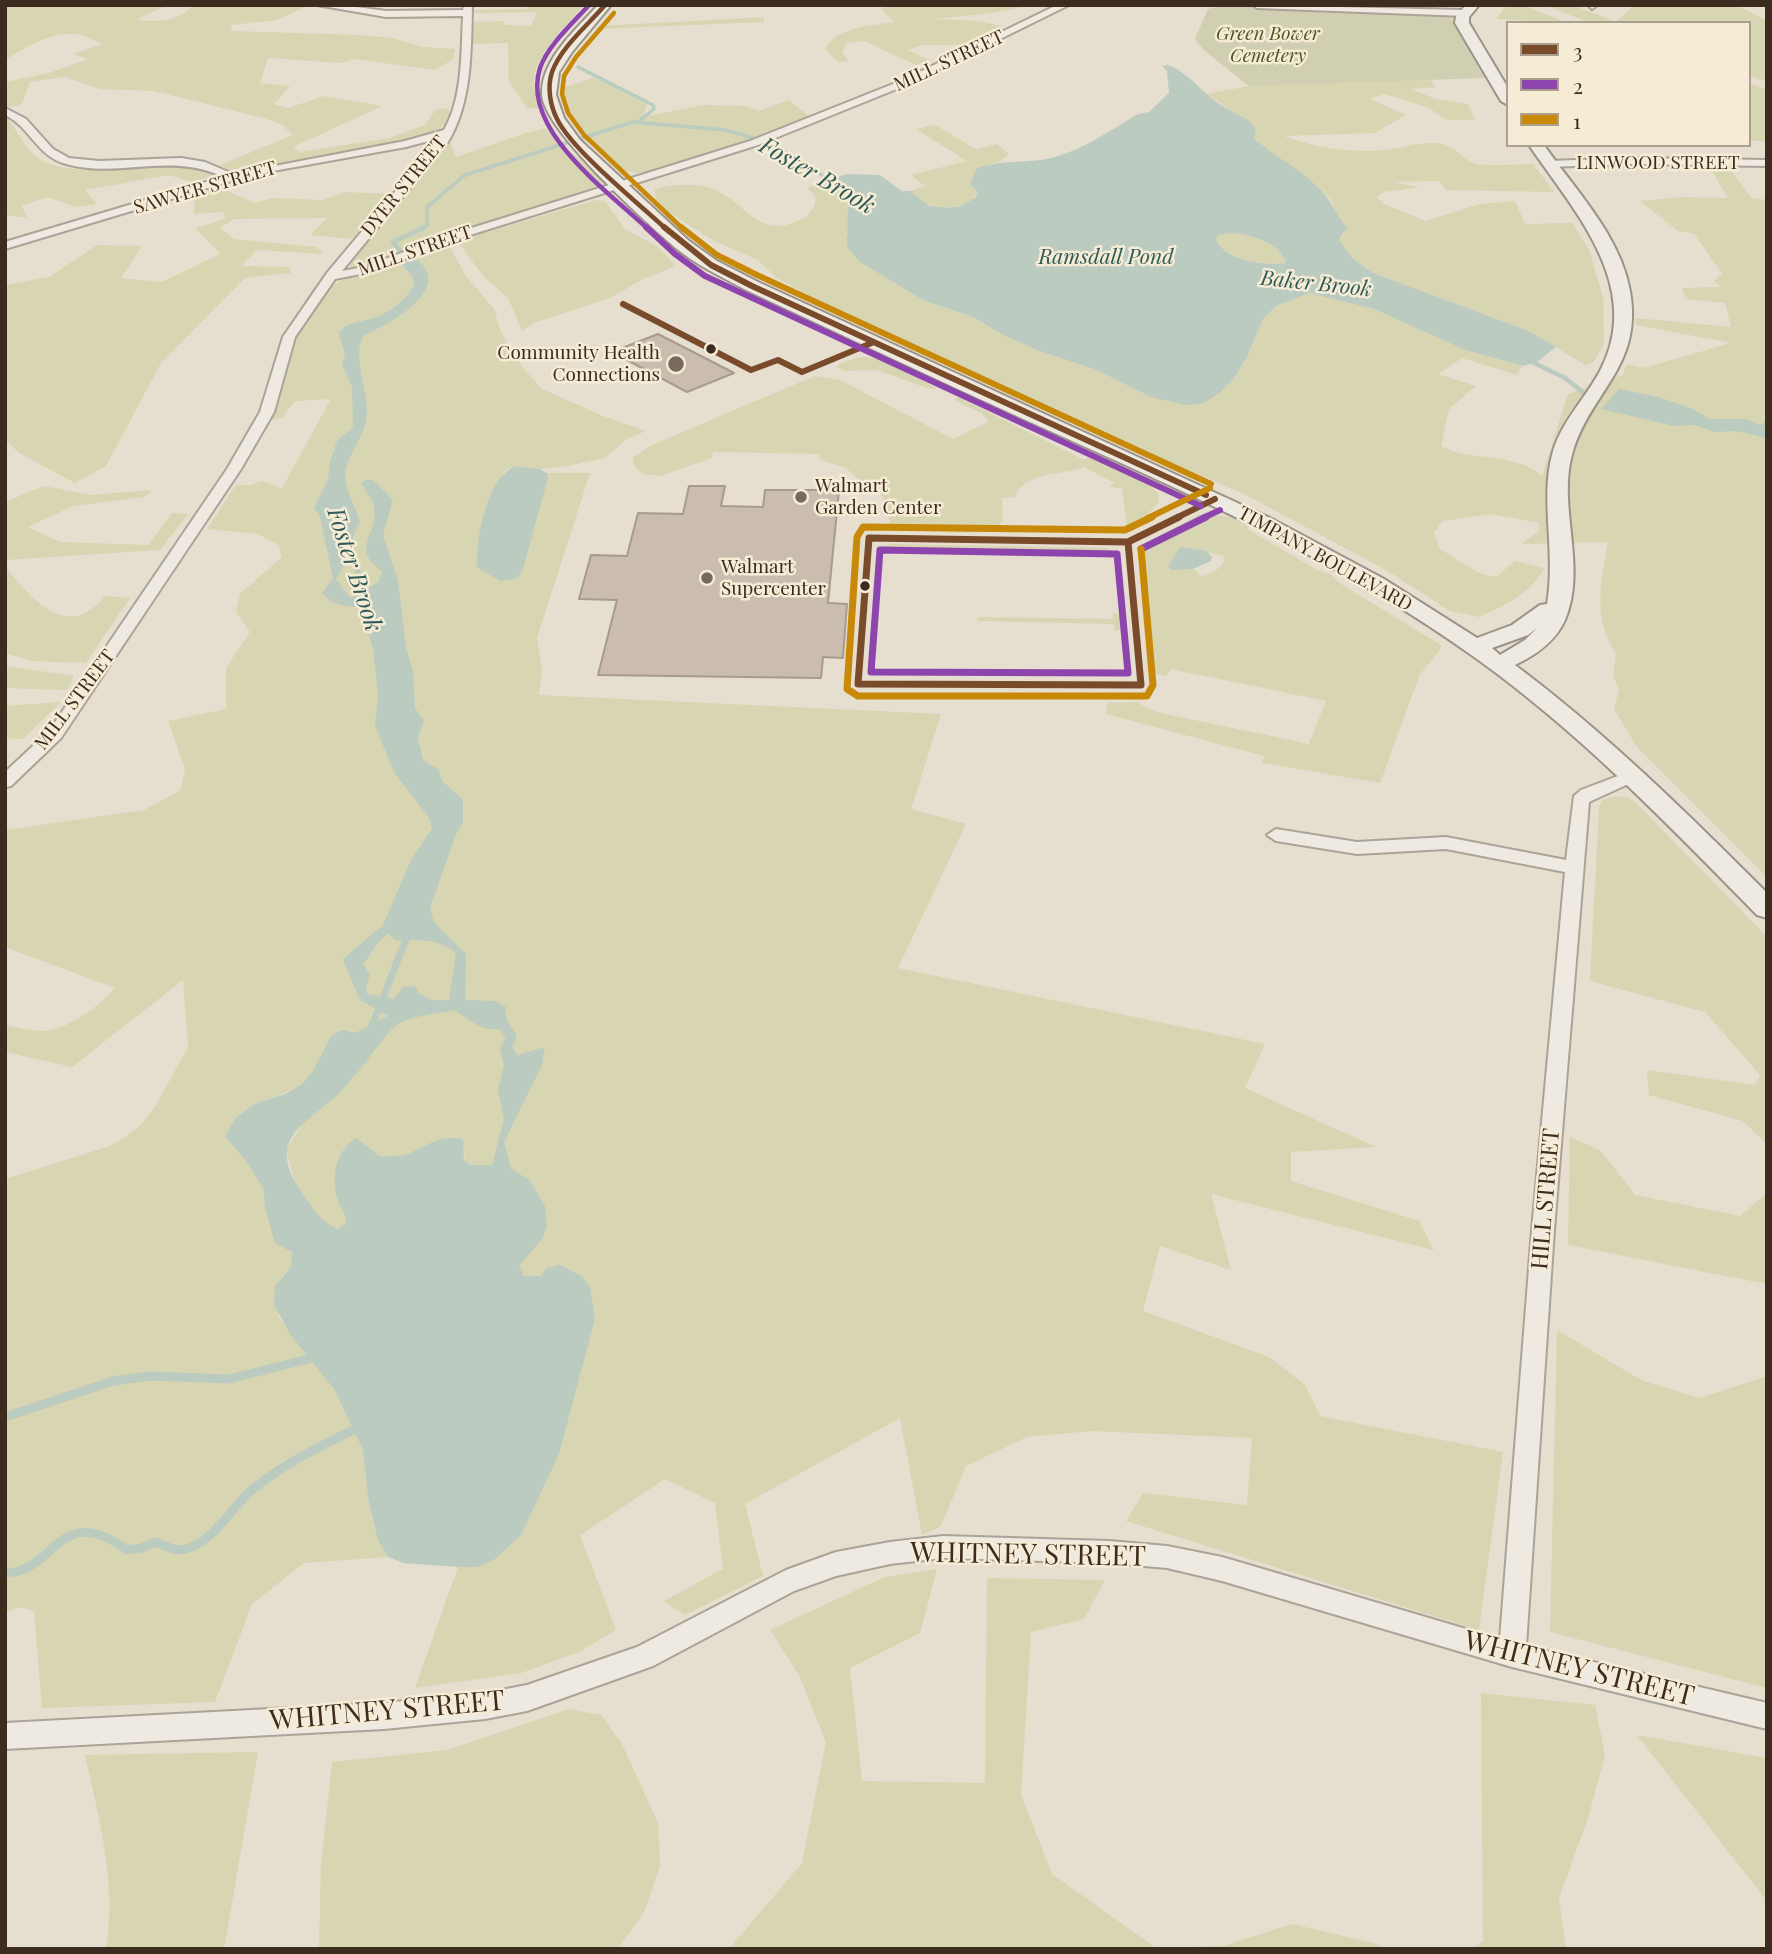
<!DOCTYPE html>
<html>
<head>
<meta charset="utf-8">
<style>
  body { margin:0 }
  #map { position:relative; width:1772px; height:1954px; overflow:hidden; background:#e6decf; font-family:"Playfair Display",serif }
  canvas { display:block }
  .frame { position:absolute; inset:0; border:7px solid #3b2c1f; pointer-events:none }
  .legend { position:absolute; left:1506px; top:21px; width:245px; height:126px; box-sizing:border-box; background:#f6ecd6; border:2px solid #ab9f8d; margin:0; padding:9px 12px; list-style:none; font-size:21px; color:#3b2c1f }
  .legend li { display:flex; align-items:center; gap:14px; height:35px }
  .legend b { width:35px; border:2px solid #ab9f8d }
</style>
</head>
<body>
<div id="map">
<canvas width="1772" height="1954"></canvas>
<div class="frame"></div>
<ul class="legend">
<li><b style="height:9px;background:#7a4b2a"></b>3</li>
<li><b style="height:9px;background:#8e44ad"></b>2</li>
<li><b style="height:9px;background:#c88808"></b>1</li>
</ul>
</div>
<script>
const ctx = document.querySelector('canvas').getContext('2d');
ctx.lineJoin = 'round';
function fillPath(path, color) { ctx.fillStyle = color; ctx.fill(path, 'evenodd'); }
function stroke(path, color, width, dash) { ctx.strokeStyle = color; ctx.lineWidth = width; ctx.lineCap = dash ? 'butt' : 'round'; ctx.setLineDash(dash || []); ctx.stroke(path); }
function drawText(font, color, halo, rows, align = 'center') {
  ctx.font = font + ' "Playfair Display",serif'; ctx.lineWidth = 5; ctx.setLineDash([]); ctx.textBaseline = 'middle'; ctx.strokeStyle = halo; ctx.fillStyle = color; for (const [text, x, y, turn = 0] of rows) {
    ctx.save(); ctx.translate(x, y); ctx.rotate((+turn || 0) * Math.PI / 180); ctx.textAlign = isNaN(turn) ? turn : align; if (halo) ctx.strokeText(text, 0, 0); ctx.fillText(text, 0, 0); ctx.restore();
  }
}
fillPath(new Path2D(`
  M5 5H168L137 19C153 24 183 20 193 5H303L307 6 277 20 231 25 232 31 358 35 393 38 423 47 455 49 453 59 435 70 354 59 341 63 268 58 260 83 290 86 274 104 288 108 324 96 382 106 293 147 301 152 390 138 425 125 436 109 445 108 451 112 442 127 416 139 233 172 220 165 293 135 281 124 263 118 154 91 100 89 65 77 30 82 21 105 5 108V82L49 73 88 59 73 54 102 44C94 40 83 34 75 34 50 32 25 48 5 60Z
  M529 5H584C567 24 544 46 535 71 531 83 537 97 540 109L527 108 509 82 508 43 471 44 473 22 505 21 504 25 531 26 537 12 474 13 475 10 526 9Z
  M892 5H1023V7L992 13 934 19 977 21 1003 26 960 45H923L907 50 932 61 916 65 864 41 846 43 842 53 849 61 838 62 825 49C838 26 870 26 894 22L881 9Z
  M1507 5H1523L1567 23 1496 19Z
  M1545 5H1572L1616 22 1634 5H1753L1740 7 1767 21V81L1749 76V23H1590Z
  M1208 9 1452 16 1456 29 1431 81 1436 87 1410 89 1436 99 1468 104 1475 120H1446L1429 108 1385 94 1370 99 1406 115 1375 133 1284 136C1317 148 1348 153 1384 150 1403 148 1422 140 1442 144 1457 147 1464 160 1473 163 1484 167 1520 164 1533 164L1554 192 1446 190 1439 181 1391 182 1420 187 1384 192 1377 197 1384 204 1426 221 1480 204 1515 201 1525 224 1572 223 1589 249 1603 298 1604 344 1593 363 1585 365 1529 331 1373 273 1353 259 1339 240 1345 233 1331 200 1317 185 1262 146 1234 113 1207 94 1249 86 1204 50 1195 39Z
  M764 17V22L596 29 600 26Z
  M599 76 647 103 644 113 647 116 704 105 744 106 759 111 788 100 809 116C775 130 661 179 630 172 614 169 603 155 591 144 575 128 563 111 562 88Z
  M1749 84 1767 89V142L1749 140Z
  M5 115C16 128 24 148 38 158 77 185 170 155 218 175L191 182 169 175 85 190 97 204 76 207 47 197 22 206 27 218 5 215Z
  M935 125 976 149 997 144 1009 154 1000 161 976 169 970 184 978 191C971 208 943 212 928 204 922 200 916 195 910 191L925 186 911 175 967 161 916 129Z
  M549 128C560 152 594 162 604 186L425 244 364 268H351L350 264 450 142 456 157 526 133Z
  M1708 164H1726L1751 198 1767 200V877L1637 747 1614 709 1619 689 1613 676 1616 653C1592 620 1601 579 1608 542L1522 544 1540 529 1539 523 1491 514 1443 521 1434 532 1440 549 1479 573 1496 577 1515 561 1544 568C1533 592 1502 607 1479 617L1450 611 1386 570 1240 492 1127 444 828 306 777 278 758 260 714 241 656 204 655 189C673 184 692 183 710 188 746 200 757 242 802 219 811 214 815 207 816 197L807 188 817 183 828 181 836 193 848 201 850 218 846 234 860 262 923 300 973 317 1005 336 1039 351 1094 369 1151 397 1222 391 1234 378 1247 357 1263 319 1276 306 1309 293 1374 309 1465 350 1523 366 1517 375 1462 358 1438 374 1476 386 1449 409 1441 446C1470 462 1517 452 1542 476L1568 394 1623 375 1626 364 1644 368 1731 343 1636 325 1635 318 1731 327 1725 303 1685 299 1682 288 1721 287 1714 281 1722 273 1694 234 1678 231 1640 201 1683 197 1728 198Z
  M215 185 254 203 273 198 323 200 345 192 391 194 352 239 310 235 327 218 234 219 220 228 234 239 317 247 323 254 257 250 241 266 290 267 291 273 245 278 161 363 106 466 75 483 19 453 5 440V285L49 277 97 245 142 246 121 278 162 282 220 254 195 228 225 219 223 212 194 214 195 192Z
  M596 200 605 201 625 229 658 247 676 266 643 279 610 298 534 323 522 331 508 298 484 277 457 241Z
  M1230 233C1250 234 1280 242 1286 263 1266 266 1225 261 1216 239L1219 235Z
  M448 244 466 276 495 310 498 325 507 343 524 369 542 389 603 416 646 431 627 439 605 458 567 466 540 469 515 466 506 470 492 493 482 521 477 567 536 525 547 473H590L537 638 542 671 539 695 941 714 911 809 966 824 898 968 1265 1044 1245 1088 1376 1147 1291 1152V1181L1419 1221 1434 1250 1211 1194 1231 1270 1160 1246 1143 1311 1269 1357 1305 1385 1320 1416 1503 1452 1479 1630 1126 1521 1143 1493 1247 1505 1252 1438 1091 1431 1027 1437 966 1466 941 1526 922 1535 900 1418 745 1504 763 1576 685 1615 664 1601 723 1569 715 1503 665 1479 580 1535 616 1630 579 1652 521 1673 415 1688 458 1567H478L521 1535 574 1394 595 1319 485 1267 491 1166 471 1165 464 1160 465 1151 337 1197 347 1217 345 1225 337 1229C307 1216 293 1180 286 1150L306 1118 302 1084C268 1104 247 1099 226 1136L246 1161 263 1188 265 1208 285 1247 292 1252 291 1266 279 1279 278 1316 334 1389 363 1450 368 1498 378 1539 388 1557 304 1563 252 1604 215 1702 42 1708 34 1611 18 1607 5 1613V1179L113 1145 140 1126 156 1105 188 1047 183 980 72 1067 5 1052V1025C16 1027 28 1030 39 1031 66 1032 98 1007 115 988L5 947V830L144 810 181 790 185 769 168 721 226 709V668L250 632 236 612 240 594 282 557 279 545 257 534 207 529 236 485H252L261 481 282 488 331 399 295 401 283 417 271 420 297 333 333 285 342 280 401 264 412 276 414 284 412 290 420 285 414 258Z
  M862 357 879 359 937 388 930 389 877 370 844 371 836 367 841 363Z
  M815 376 840 380 953 439 988 422 983 414 954 400 958 397 1084 460 1092 455 1154 485 1151 486 1159 495V502L1134 529H1127L1122 488 1108 487 1115 483 1084 467C1068 475 1023 470 1015 497L1002 498 1003 522 1000 523V529L988 532 949 533 934 526 880 525 890 522 880 489 870 490 845 467 820 460 819 454 713 452 712 458 660 476 642 474 633 464V457L654 444Z
  M44 486 90 495 152 490 145 497 73 506 28 527 60 542 148 545 172 513 188 514 160 550 5 560V502Z
  M1198 515C1218 513 1233 517 1250 527L1247 529 1319 571 1330 574 1344 586 1441 645V649L1420 674 1380 783 1262 763 1264 756 1106 714 1107 703 1136 702 1156 712 1309 744 1326 701 1171 669 1166 676 1156 674 1151 669 1141 558 1154 539ZM1180 547 1225 556C1223 569 1213 572 1202 577L1193 569 1168 566Z
  M892 544 1108 548 1116 553 1114 557 1108 558 1107 551 887 547V554L881 553 883 546Z
  M5 567C33 599 66 643 105 596L130 598 86 663 32 661 5 653Z
  M1113 613 1122 616V629L1115 631 1114 624 978 621V617L1113 619Z
  M5 666 74 676 67 690 5 688Z
  M61 702 23 739 5 738V706Z
  M1616 796 1628 798 1636 803 1767 937V1145L1743 1121 1649 1095 1647 1070 1755 1085 1760 1075 1705 1012 1590 981 1599 808 1602 800Z
  M1570 1137 1601 1151 1635 1195 1740 1216 1767 1193V1284L1568 1245Z
  M1557 1330 1643 1381 1700 1398 1767 1376V1688L1550 1632Z
  M937 1569 920 1633 850 1668 862 1781 985 1783 987 1578 1105 1580 1084 1619 1031 1632 1021 1795 1052 1874 1156 1948 1223 1946 1292 1924 1377 1944 1386 1949H729L802 1863 826 1742 799 1675 770 1630 885 1577Z
  M1481 1693 1595 1705 1605 1756 1587 1821 1559 1898 1566 1949H1472L1483 1941Z
  M569 1709 601 1715 622 1744 658 1823 660 1866 644 1912 618 1949H319L321 1865 332 1762 447 1750Z
  M1637 1735 1767 1758V1901Z
  M258 1752 224 1949H106C117 1883 99 1819 85 1755Z`), '#d7d5b2');
fillPath(new Path2D(`
  M1227 5H1434L1449 17 1485 78 1249 86 1204 50 1195 39 1208 9Z`), '#d1cfb1');
fillPath(new Path2D(`
  M1168 65C1188 72 1203 94 1221 105 1234 114 1249 116 1256 130L1254 138C1274 157 1300 168 1319 188 1332 200 1338 219 1347 227L1339 240 1353 259 1373 273 1529 331 1556 347 1537 362 1523 366 1465 350 1374 309 1309 293 1276 306 1263 319 1247 357 1234 378 1222 391 1202 404 1185 405 1151 397 1094 369 1039 351 1005 336 973 317 923 300 860 262 847 247 848 201 836 193 826 180 848 174 880 175 902 191H910L930 206 948 208 961 206 975 198 978 192 970 184 976 169C1000 159 1025 164 1051 158 1083 150 1109 131 1138 114L1149 112 1169 93 1167 71 1162 66ZM1230 233C1249 234 1280 242 1286 263 1266 266 1224 261 1216 239L1219 235Z
  M414 258C458 286 390 325 364 335 352 355 366 384 367 409 368 435 347 452 345 475 345 489 356 508 360 522 348 543 350 561 336 579L350 598 356 596 379 581 382 571C349 547 379 537 374 507 373 498 365 491 361 483L366 480H373L393 500 383 535 398 581 406 647 413 671 415 708 424 721 418 737 423 760 439 770 442 781 463 800V823L456 834 430 908 434 922 466 954 465 1000 496 1001 506 1007C503 1019 512 1026 517 1037L512 1046 517 1055 545 1047 542 1065 504 1142 511 1168 530 1181 545 1206 547 1226 542 1239 519 1266 524 1276H541L547 1268 560 1265 582 1276 590 1288 595 1319 559 1454 521 1535 495 1559 478 1567H458L403 1563 388 1557 378 1540 368 1498 363 1450 334 1389 290 1334 274 1305 275 1286 291 1266 292 1252 275 1243 265 1208 263 1188 246 1161 225 1136 236 1118 254 1104 285 1094 302 1084 313 1071 331 1036 342 1030 355 1033 388 1016 360 1000 343 959 383 925 410 862 432 828 428 816 395 774 375 726 378 694 373 649 363 614 357 607C343 606 332 605 322 593L333 578 320 517 314 508 328 480 330 462 337 441 353 427 352 387 342 364 345 355 339 333C349 321 357 323 370 319 387 315 407 300 414 284L412 276 401 264ZM388 933 395 940C417 940 439 938 456 953L449 1000C432 1001 424 1000 414 986L403 987 394 999 367 994 366 987 370 974 363 965 376 945ZM455 1010C470 1020 480 1031 499 1029L506 1037 500 1048 504 1065 498 1089 504 1120 492 1165H471L464 1160 463 1140C442 1133 427 1146 408 1154 400 1157 388 1156 379 1156L356 1138C336 1151 331 1175 337 1198 340 1208 348 1214 345 1224L337 1229C320 1221 311 1206 301 1191 267 1140 301 1127 335 1097 343 1090 349 1081 357 1073 366 1063 388 1030 398 1024 414 1015 437 1014 455 1010Z
  M1619 389 1658 397 1693 409 1710 419H1747L1760 425 1767 421V438L1736 431 1714 432 1695 425 1674 426 1601 409Z
  M515 466 540 469 547 473 548 478 523 569 517 578 500 581 477 567C476 538 486 479 515 466Z
  M1180 547 1206 551 1212 557 1211 561 1193 569 1171 570 1168 566Z`), '#bbcbc0');
stroke(new Path2D(`
  M578 67 653 105 654 109 638 122
  M422 229 427 226V207L465 175 633 122 726 130 772 144 833 182`), '#bbcbc0', 3.5);
stroke(new Path2D(`
  M413 267 393 242 425 227
  M1530 361 1565 378 1585 394`), '#bbcbc0', 4.5);
stroke(new Path2D(`
  M347 544 368 599`), '#bbcbc0', 5);
stroke(new Path2D(`
  M370 1031 408 934`), '#bbcbc0', 7);
stroke(new Path2D(`
  M5 1417 113 1381 149 1376 229 1379 316 1357
  M5 1573C57 1572 58 1500 127 1550L142 1548 155 1542C165 1546 175 1552 186 1549 216 1540 231 1507 254 1488 284 1464 319 1447 353 1430`), '#bbcbc0', 9);
const building = new Path2D(`
  M658 334 701 356 734 373 687 392 612 352Z
  M689 486H725L721 506 763 507 765 490H839L828 603 847 604 843 658 823 657 821 678 598 675 617 600 579 599 591 555 627 556 638 513 683 514Z`);
fillPath(building, '#cabdb0');
stroke(building, '#a79a8e', 2);
const street = new Path2D(`
  M317 5H342L386 11 463 10 464 5H472C471 52 472 102 448 142L342 271 364 267 446 236 750 141 903 80 1057 5H1069L909 84 758 145 454 240 371 272 335 279 295 337 274 412 241 469 61 738 11 786 5 787V772L49 731 227 469 260 412 283 337 327 273 440 138 406 147 251 175 5 249V242L223 177C169 151 116 180 63 163 37 155 29 126 5 115V108L26 119 53 149 69 158 99 161 181 158 205 162 233 174 405 141 444 130C463 97 461 53 463 16L386 17Z
  M1253 5 1466 10 1471 13 1466 16 1257 8Z
  M1588 5H1596V6L1592 9Z
  M1631 158 1767 160V166L1631 164 1549 167 1544 164 1549 161Z
  M1631 771 1640 776 1637 780 1589 802 1554 1230 1526 1646 1767 1703V1729L1512 1667 1222 1581 1167 1568 1109 1563 943 1558 890 1564 836 1576 794 1591 653 1666 527 1711 485 1719 384 1729 5 1749V1723L384 1703 485 1693 527 1685 637 1647 786 1570 836 1552 890 1542 943 1536 1109 1541 1167 1546 1222 1557 1500 1639 1532 1230 1565 872 1446 849 1357 854 1276 841 1267 835 1276 829 1357 842 1446 837 1566 860 1574 796 1581 790Z`);
const secondary = new Path2D(`
  M598 5H611L572 52 559 72 556 95 564 118 580 140 689 241 717 261 758 282 1270 518 1384 579 1477 638 1512 625 1540 605 1547 604C1556 553 1540 500 1552 455 1560 423 1585 399 1600 371 1645 287 1574 211 1529 145H1544C1575 190 1620 235 1630 291 1643 366 1592 390 1573 451 1556 505 1588 566 1565 620 1555 642 1536 655 1515 665 1606 733 1687 813 1767 893V918L1757 915C1669 825 1580 733 1477 659 1340 560 1184 491 1030 422 935 379 841 334 746 290 722 277 698 266 677 249 647 223 543 130 542 94 541 59 577 29 598 5ZM1537 628 1525 640 1500 655 1492 648 1528 635Z
  M1466 5H1479L1469 17V23L1508 88V105L1501 101 1455 23 1456 16Z`);
stroke(street, '#aba398', 4);
stroke(secondary, '#9b9388', 4);
fillPath(street, '#eeeae1');
fillPath(secondary, '#eeeae1');
stroke(new Path2D(`
  M605 5C588 25 561 47 552 72 547 87 550 105 557 119 573 151 637 202 666 229`), '#7a4b2a', 4.5);
stroke(new Path2D(`
  M664 227 711 265 752 286 1206 495
  M623 304 751 370 778 360 802 372 874 342
  M1176 518 1215 499`), '#7a4b2a', 6);
stroke(new Path2D(`
  M869 538 1128 542 1141 685 858 684Z
  M1128 542 1179 517`), '#7a4b2a', 7);
stroke(new Path2D(`
  M589 5C573 23 548 45 540 68 520 130 609 192 648 229`), '#8e44ad', 4.5);
stroke(new Path2D(`
  M646 227 675 254 705 276 1201 506
  M1203 518 1220 510`), '#8e44ad', 6);
stroke(new Path2D(`
  M1141 549 1206 517
  M880 550 1117 554 1128 673 871 672Z`), '#8e44ad', 7);
stroke(new Path2D(`
  M614 13 576 57 564 76 562 94 568 113 584 135 683 229`), '#c88808', 4.5);
stroke(new Path2D(`
  M681 227 717 255 757 275 1211 484
  M1148 518 1210 488`), '#c88808', 6);
stroke(new Path2D(`
  M1141 549 1153 685 1147 696H858L847 689 857 537 863 527 1125 530 1152 517`), '#c88808', 7);
for (const [x, y, r, color] of [
  [711,349,6,"#3b2c1f"],
  [676,364,9,"#776a5d"],
  [801,497,7,"#776a5d"],
  [707,578,7,"#776a5d"],
  [865,586,6,"#3b2c1f"]
]) { const dot = new Path2D(); dot.arc(x, y, r, 0, 2 * Math.PI); ctx.fillStyle = color; ctx.fill(dot); stroke(dot, '#f6ecd6', 2.5); }
drawText('italic 19px', '#4d5826', '#f6ecd6', [
  ["Green Bower",1268,34],
  ["Cemetery",1268,56]
]);
drawText('19px', '#3b2c1f', '#f6ecd6', [
  ["MILL STREET",949,61,-25],
  ["LINWOOD STREET",1658,163],
  ["DYER STREET",404,186,-51],
  ["SAWYER STREET",205,188,-16],
  ["MILL STREET",415,251,-19],
  ["TIMPANY BOULEVARD",1325,559,29],
  ["MILL STREET",75,700,-53]
]);
drawText('19px', '#3b2c1f', '#f6ecd6', [
  ["Community Health",660,353,"right"],
  ["Connections",660,375,"right"],
  ["Walmart",815,486],
  ["Garden Center",815,508],
  ["Walmart",721,567],
  ["Supercenter",721,589]
], 'left');
drawText('italic 21px', '#2e5b57', '#f6ecd6', [
  ["Ramsdall Pond",1106,257],
  ["Baker Brook",1316,284,6]
]);
drawText('23px', '#3b2c1f', '#f6ecd6', [
  ["HILL STREET",1546,1199,-85]
]);
drawText('italic 24px', '#2e5b57', '#f6ecd6', [
  ["Foster Brook",817,176,30],
  ["Foster Brook",354,570,72]
]);
drawText('28px', '#3b2c1f', '#f6ecd6', [
  ["WHITNEY STREET",1028,1555,1],
  ["WHITNEY STREET",1579,1669,14],
  ["WHITNEY STREET",387,1711,-5]
]);
</script>
</body>
</html>
